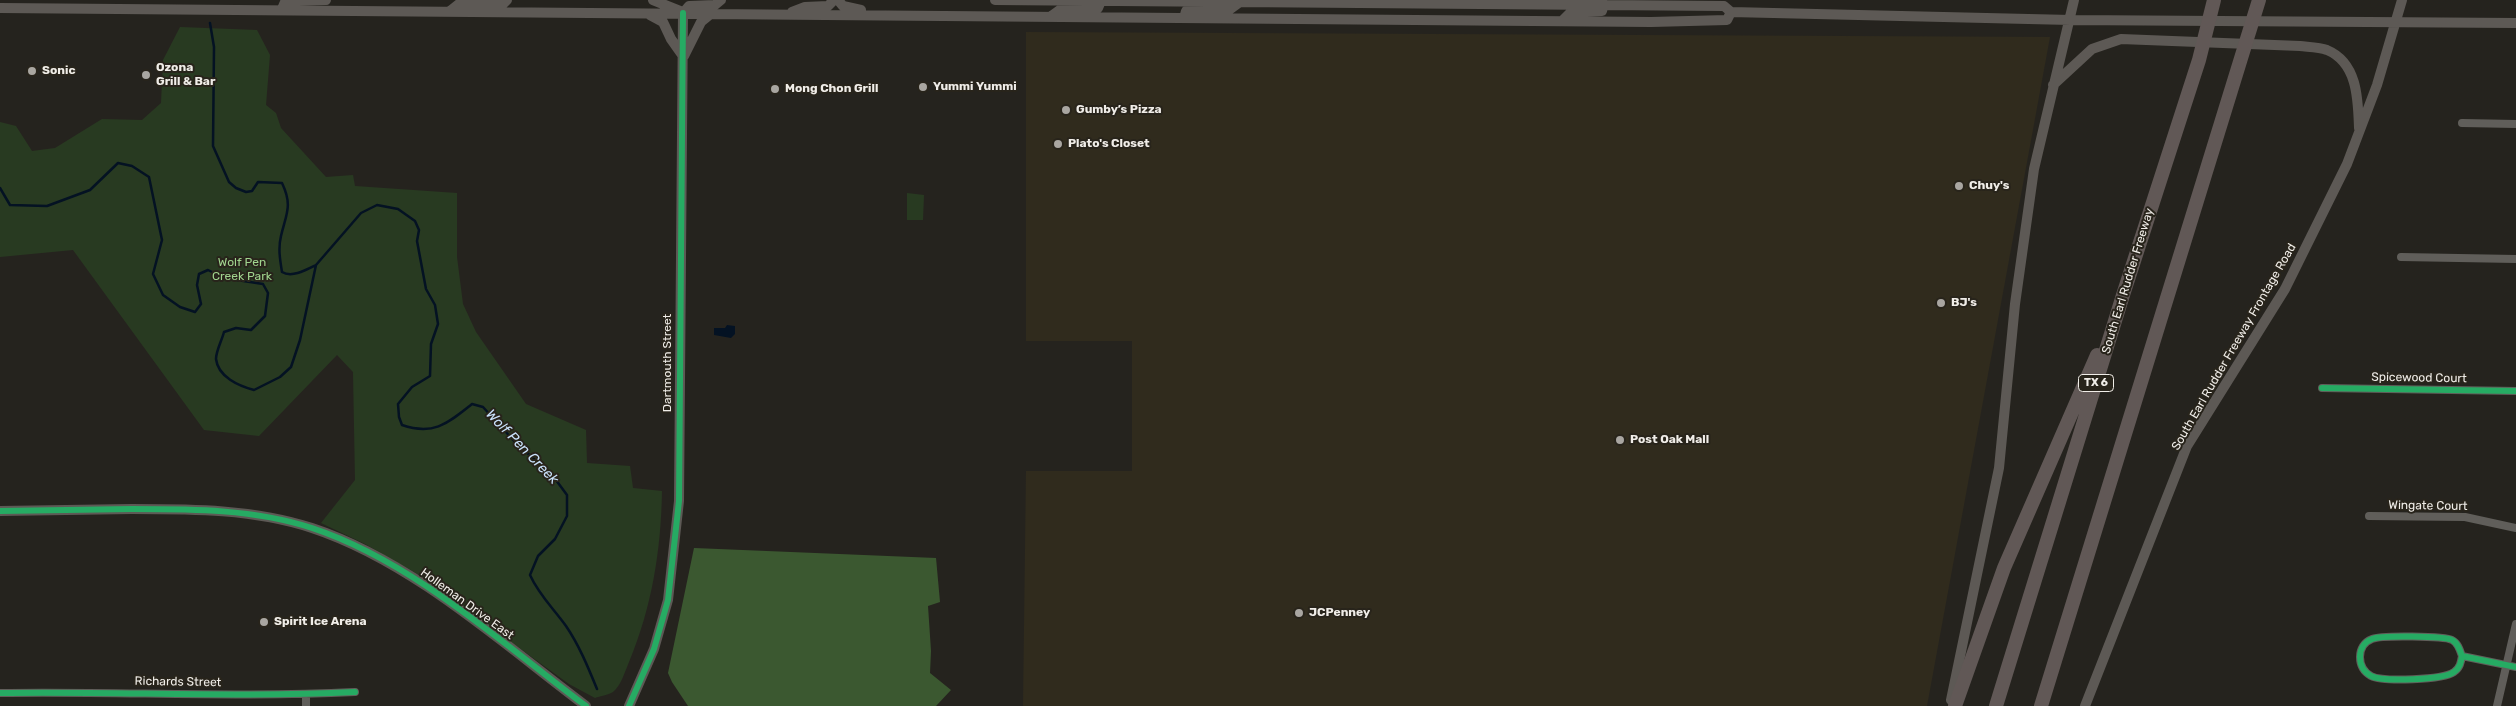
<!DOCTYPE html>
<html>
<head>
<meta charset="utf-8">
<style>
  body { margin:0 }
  canvas { display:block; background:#25231e }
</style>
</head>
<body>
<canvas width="2516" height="706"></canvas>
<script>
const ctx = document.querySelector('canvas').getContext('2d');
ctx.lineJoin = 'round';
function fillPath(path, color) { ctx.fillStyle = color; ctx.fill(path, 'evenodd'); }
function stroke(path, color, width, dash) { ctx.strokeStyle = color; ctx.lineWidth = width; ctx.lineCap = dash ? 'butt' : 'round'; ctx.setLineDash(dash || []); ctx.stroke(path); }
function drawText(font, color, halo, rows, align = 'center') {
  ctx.font = font + ' Rubik,sans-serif'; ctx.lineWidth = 4; ctx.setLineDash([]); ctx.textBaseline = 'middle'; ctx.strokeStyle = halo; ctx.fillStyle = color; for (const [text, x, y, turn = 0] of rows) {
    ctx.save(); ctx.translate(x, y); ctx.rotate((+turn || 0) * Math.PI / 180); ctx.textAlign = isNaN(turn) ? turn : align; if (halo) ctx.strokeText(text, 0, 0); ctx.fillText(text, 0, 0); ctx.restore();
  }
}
fillPath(new Path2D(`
  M1026 32 2050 37 1927 706H1023L1026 471H1132V341H1026Z`), '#302b1d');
fillPath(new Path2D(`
  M180 27 257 30 270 55 266 105 276 113 281 128 326 177 353 175 355 186 457 193V257L463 304 476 332 526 404 586 430 587 463 630 466 633 488 662 491C661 550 652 607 629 662 625 671 621 686 613 692 608 695 600 696 595 698L569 684 414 572 365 544 321 523 355 480 353 372 337 355 259 436 204 430 73 250 0 257V122L16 126 32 151 55 148 102 119 142 120 161 103 163 60Z
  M907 193 924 195 923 220H907Z`), '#283a21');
fillPath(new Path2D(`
  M694 548 936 558 940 602 928 606 931 651 930 673 951 690 936 706H688L672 682 668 673Z`), '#3b5830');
fillPath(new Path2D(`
  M727 325 735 326V334L731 338 714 335V328H725Z`), '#041223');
stroke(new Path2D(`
  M210 23 214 47 213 146 229 182 236 188 246 192 252 191 258 182 282 183C293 206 286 214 281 236 278 248 280 260 282 272 292 278 306 270 316 265
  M0 188 10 205 47 206 90 190 118 163 132 166 149 177 162 240 153 274 163 295 180 307 195 312 201 304 197 285 199 274 208 270 224 278 263 284 268 293 265 316 251 330 236 328 224 332C222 340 216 351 216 359 218 377 239 386 254 390L280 377 291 367 300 340 316 265 361 213 377 205 398 209 415 221 419 230 417 241 426 289 435 305 438 324 431 344 430 376 412 387 398 404 399 417 402 425C434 436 448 423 472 404L483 407 515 442 553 476 567 495V516L555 539 538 556 530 575C539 595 553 608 566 626 579 645 588 667 597 689`), '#041223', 2.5);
stroke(new Path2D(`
  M2462 123 2516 124
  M2401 257 2516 259
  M2322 388 2516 391
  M2369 516 2465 517 2516 528
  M2462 656C2461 662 2460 668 2454 672 2443 680 2383 682 2371 676 2364 672 2360 665 2360 657 2360 649 2364 642 2372 639 2380 635 2445 636 2452 640 2458 643 2460 650 2462 656L2516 667
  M0 693C118 691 237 698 355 692
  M306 706V695
  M2497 706 2516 624`), '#605e5a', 8);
stroke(new Path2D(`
  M653 0 680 11
  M838 0 843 6 861 10
  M995 0 1724 6 1731 12 2071 20 2516 23
  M0 8 1651 22 1727 20 1731 12
  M282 9 285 2 289 1 326 0
  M449 12 459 4H503L507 0
  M792 12 805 7 828 6 834 0
  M683 13 689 6 715 5 721 0
  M650 15 663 22 671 39 683 56
  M1050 17 1061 9 1098 8 1101 1
  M1184 18 1186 11 1191 10H1229L1240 2
  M1563 20 1571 12 1602 11 1604 4
  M684 56 701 22 712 13
  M2053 85 2092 49 2121 39 2300 46C2308 47 2319 47 2327 50 2358 63 2358 100 2359 128
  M0 511C44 510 88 510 132 509 192 509 254 509 312 528 412 561 502 643 586 706
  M1951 700 1999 468 2015 304 2034 169 2074 0
  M629 706 654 649 668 600 679 501 683 13
  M2085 706 2187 446 2285 289 2347 164 2377 85 2402 0`), '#5d5955', 10);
stroke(new Path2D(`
  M1955 706 2004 568 2097 355
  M1996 706 2123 295 2199 60 2214 0
  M2041 706 2259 0`), '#615856', 14);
stroke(new Path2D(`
  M2322 388 2516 391
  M0 511C44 510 88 510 132 509 192 509 254 509 312 528 412 561 502 643 586 706
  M2462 656C2461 662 2460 668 2454 672 2443 680 2383 682 2371 676 2364 672 2360 665 2360 657 2360 649 2364 642 2372 639 2380 635 2445 636 2452 640 2458 643 2460 650 2462 656L2516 667
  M0 693C118 691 237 698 355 692
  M629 706 654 649 668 600 679 501 683 13`), '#26ab63', 6);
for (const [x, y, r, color] of [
  [32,71,5,"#a9a6a1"],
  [146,75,5,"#a9a6a1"],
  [923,87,5,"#a9a6a1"],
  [775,89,5,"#a9a6a1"],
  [1066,110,5,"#a9a6a1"],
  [1058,144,5,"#a9a6a1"],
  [1959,186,5,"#a9a6a1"],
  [1941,303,5,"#a9a6a1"],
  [1620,440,5,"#a9a6a1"],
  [1299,613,5,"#a9a6a1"],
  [264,622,5,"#a9a6a1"]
]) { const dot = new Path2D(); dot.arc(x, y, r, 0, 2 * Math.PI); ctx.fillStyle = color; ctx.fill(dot); stroke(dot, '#28241b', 2); }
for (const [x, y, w] of [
  [2096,383,35]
]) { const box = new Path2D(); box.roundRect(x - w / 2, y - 8.5, w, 17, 4); ctx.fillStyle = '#28241b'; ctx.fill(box); stroke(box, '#f0ede8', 1); }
drawText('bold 11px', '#f0ede8', null, [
  ["TX 6",2096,383]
]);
drawText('bold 12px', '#f0ede8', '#28241b', [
  ["Ozona",156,68],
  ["Grill & Bar",156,82],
  ["Sonic",42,71],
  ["Yummi Yummi",933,87],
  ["Mong Chon Grill",785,89],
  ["Gumby’s Pizza",1076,110],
  ["Plato's Closet",1068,144],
  ["Chuy's",1969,186],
  ["BJ's",1951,303],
  ["Post Oak Mall",1630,440],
  ["JCPenney",1309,613],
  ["Spirit Ice Arena",274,622]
], 'left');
drawText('12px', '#a0d48e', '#28241b', [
  ["Wolf Pen",242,263],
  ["Creek Park",242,277]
]);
drawText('12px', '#f0ede8', '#28241b', [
  ["South Earl Rudder Freeway",2128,281,-73],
  ["South Earl Rudder Freeway Frontage Road",2234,347,-60],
  ["Dartmouth Street",668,363,-90],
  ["Spicewood Court",2419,378,1],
  ["Wingate Court",2428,506,1],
  ["Holleman Drive East",467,604,36],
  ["Richards Street",178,682,1]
]);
drawText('italic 14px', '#cae2fc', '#28241b', [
  ["Wolf Pen Creek",522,447,46]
]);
</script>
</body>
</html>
